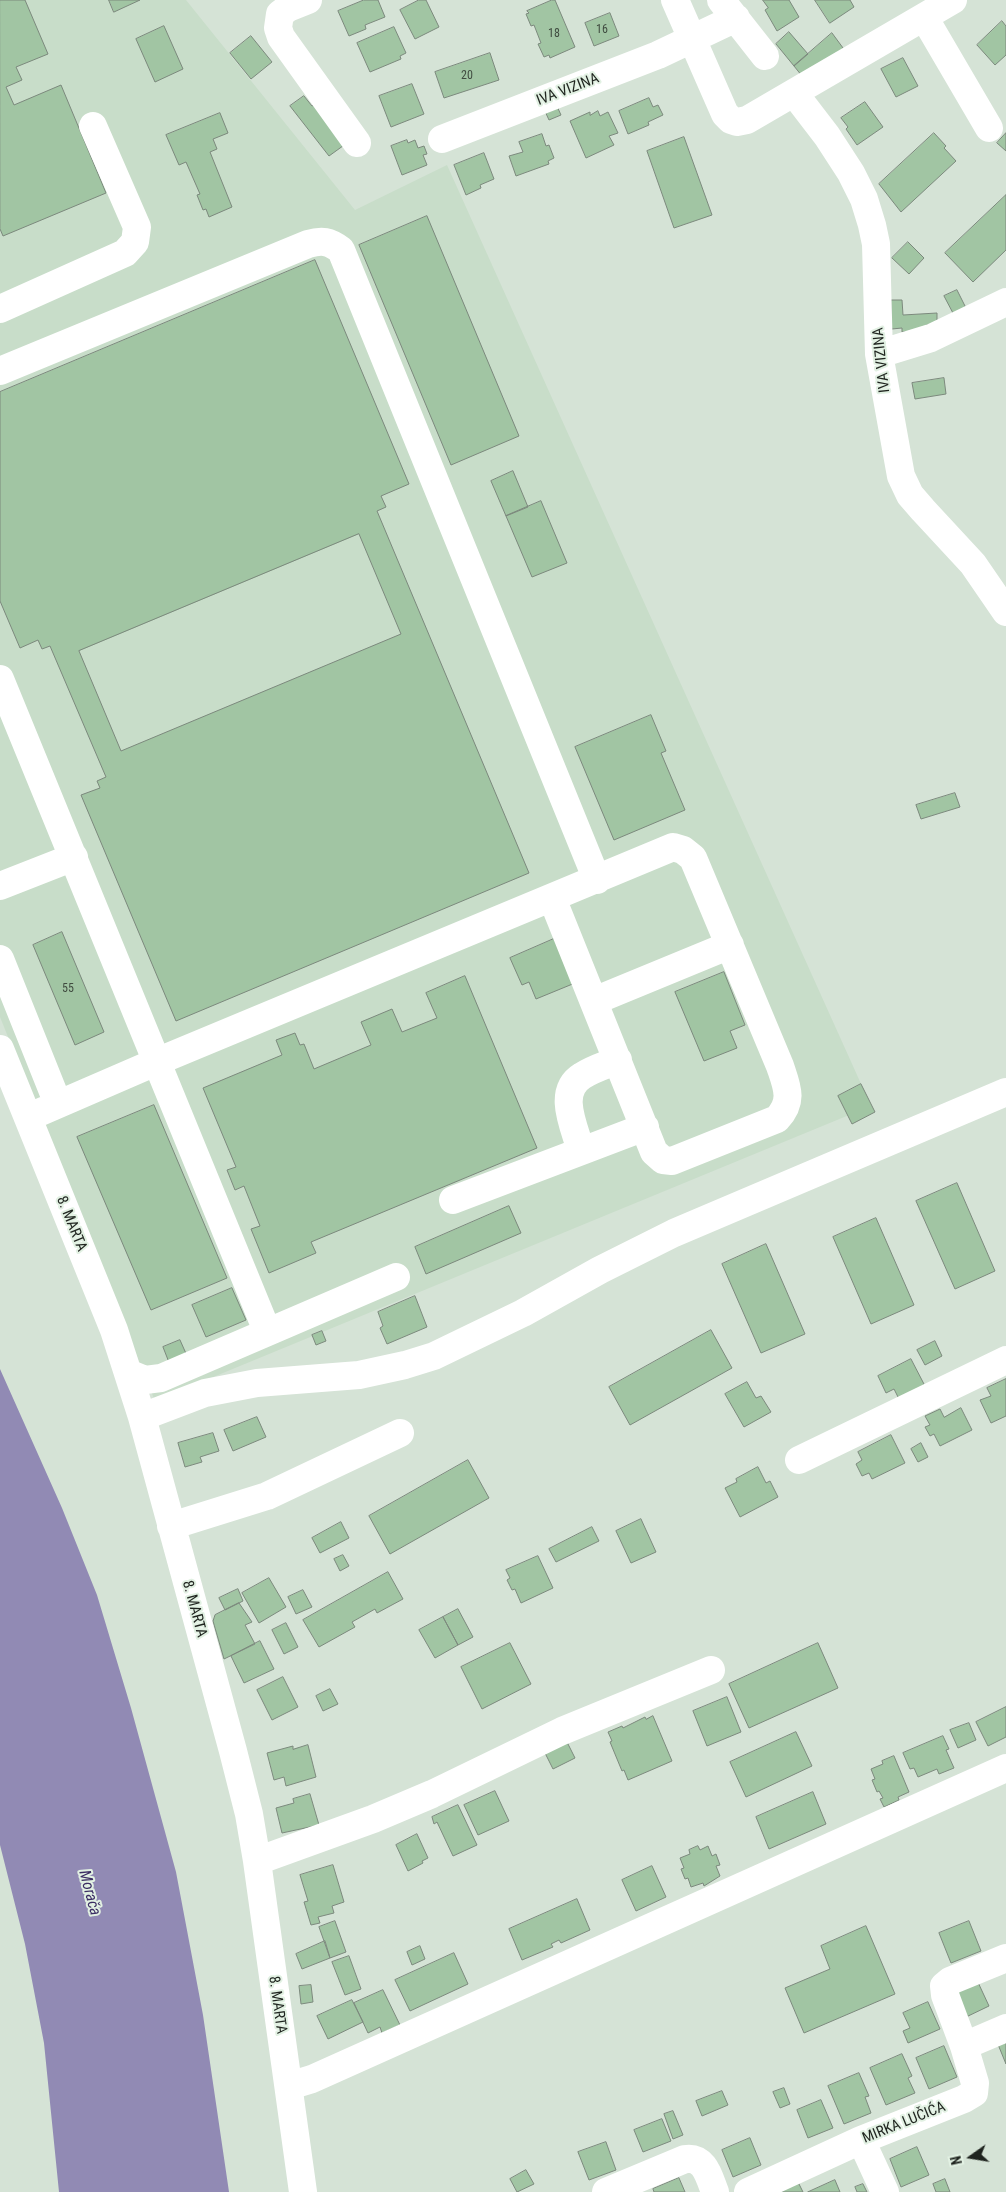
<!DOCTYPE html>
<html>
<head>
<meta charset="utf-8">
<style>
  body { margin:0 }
  #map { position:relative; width:1006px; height:2192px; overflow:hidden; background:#d5e3d6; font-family:"Roboto Condensed",sans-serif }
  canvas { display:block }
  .north { position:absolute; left:946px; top:2132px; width:50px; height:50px; -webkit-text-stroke:4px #e2f1e3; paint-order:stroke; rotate:257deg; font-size:14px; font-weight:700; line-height:20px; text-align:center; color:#1f241f }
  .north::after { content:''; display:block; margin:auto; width:18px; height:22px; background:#1f241f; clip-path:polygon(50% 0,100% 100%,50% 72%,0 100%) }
</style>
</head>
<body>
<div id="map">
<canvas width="1006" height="2192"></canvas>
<div class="north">N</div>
</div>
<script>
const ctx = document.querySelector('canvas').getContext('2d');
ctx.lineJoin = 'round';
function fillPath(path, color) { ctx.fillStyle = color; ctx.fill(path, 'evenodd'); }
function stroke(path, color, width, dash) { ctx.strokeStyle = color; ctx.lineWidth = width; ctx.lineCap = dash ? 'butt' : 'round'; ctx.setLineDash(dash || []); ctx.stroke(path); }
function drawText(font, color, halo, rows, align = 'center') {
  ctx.font = font + ' "Roboto Condensed",sans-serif'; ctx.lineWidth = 4; ctx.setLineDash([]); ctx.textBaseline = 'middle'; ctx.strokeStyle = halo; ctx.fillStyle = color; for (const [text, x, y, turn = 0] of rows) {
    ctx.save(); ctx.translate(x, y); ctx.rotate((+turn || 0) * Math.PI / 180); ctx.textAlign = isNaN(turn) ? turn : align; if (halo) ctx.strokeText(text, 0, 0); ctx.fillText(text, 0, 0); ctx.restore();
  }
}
fillPath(new Path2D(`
  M0 0H186L355 210 447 165 871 1106 155 1401 0 1017Z`), '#c8ddc9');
fillPath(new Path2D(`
  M0 1369 62 1508 97 1595 131 1708 176 1872 203 2015 229 2192H59L44 2043 25 1944 0 1845Z`), '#918ab4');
const building = new Path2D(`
  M0 0H25L48 54 16 67 22 80 6 87 14 105 61 85 106 193 3 236 0 229Z
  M109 0H140L114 12Z
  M364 0H378L385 17 365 25 366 29 349 36 338 11Z
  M419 0H426L439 27 415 39 400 10Z
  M552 0H555L575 47 550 58 549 55 544 57 538 44 541 43 534 25 531 26 526 14 529 13 527 11Z
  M763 0H789L799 17 777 31 765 10 768 8Z
  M815 0H850L854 7 830 23Z
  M610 13 619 36 594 46 585 23Z
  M1002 21 1006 26V55L995 65 977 45Z
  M164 26 183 69 155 82 136 39Z
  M394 27 406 53 400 56 401 59 370 72 357 43Z
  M789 32 808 54 794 66 776 44Z
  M832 33 846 52 802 76 794 66Z
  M251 36 272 62 251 79 230 53Z
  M490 53 499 80 444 98 435 72Z
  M903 58 918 86 896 97 881 69Z
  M412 84 424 114 391 127 379 96Z
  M304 96 312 106 316 104 347 143 329 156 290 106Z
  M649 98 653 107 658 105 663 115 648 122 649 125 628 134 619 111Z
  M865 102 883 127 857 145 846 129 848 127 841 118Z
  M556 104 561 115 549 120 544 109Z
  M598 111 600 116 608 112 618 133 609 136 614 145 586 158 570 121 590 112V115Z
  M220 113 228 133 213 139 217 149 210 152 232 207 209 217 206 209 203 210 197 195 200 194 186 162 179 165 166 135Z
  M934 133 946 146 944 148 956 161 901 212 879 184Z
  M1006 133V151L997 143Z
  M542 134 546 146 549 145 554 158 548 161 549 164 516 176 509 156 523 152 519 142Z
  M684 137 712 215 674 228 647 151Z
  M407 140 408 143 415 140 418 148 424 146 427 154 423 155 427 165 402 175 391 146Z
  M484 153 494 179 480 185 481 188 466 195 454 165Z
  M1006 195V250L973 282 945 253Z
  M427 216 519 436 451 465 359 245Z
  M908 242 924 258 909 274 892 258Z
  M315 260 409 484 381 496 386 507 377 511 529 873 176 1021 81 795 100 788 97 781 106 777 50 646 42 649 38 640 20 648 0 601V392ZM359 534 401 634 121 751 79 651Z
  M957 290 966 308 954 315 944 296Z
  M891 300H902L903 315 937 313V325H926V331L902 332V328L892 329Z
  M944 378 946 394 915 399 912 383Z
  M513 471 528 507 506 516 491 481Z
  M541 501 567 563 532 577 506 516Z
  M651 715 666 751 661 753 685 810 614 840 575 747Z
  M955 793 960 807 921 819 916 805Z
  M62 932 104 1032 75 1045 33 945Z
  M556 938 575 983 536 999 529 982 522 985 510 958Z
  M724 972 745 1025 730 1031 737 1048 704 1061 675 992Z
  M465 976 537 1148 311 1242 316 1253 269 1273 251 1229 260 1226 244 1186 235 1190 227 1170 236 1167 203 1088 282 1055 276 1040 295 1033 300 1045 304 1044 314 1069 371 1045 361 1022 392 1009 402 1032 437 1018 426 993Z
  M861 1084 875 1112 852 1124 838 1096Z
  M154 1105 227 1278 151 1310 77 1137Z
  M957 1183 995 1271 955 1289 916 1201Z
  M509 1206 521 1233 426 1274 415 1247Z
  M876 1218 914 1305 871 1324 833 1237Z
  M766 1244 805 1334 761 1353 722 1264Z
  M232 1288 246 1320 206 1337 192 1305Z
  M415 1296 427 1327 387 1344 380 1328 383 1326 378 1312Z
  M711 1330 732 1368 630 1425 609 1387Z
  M322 1331 326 1341 316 1345 312 1335Z
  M180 1340 188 1358 170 1365 163 1347Z
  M935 1341 942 1356 925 1365 917 1350Z
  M911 1359 925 1386 899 1399 894 1389 886 1393 878 1376Z
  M1006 1379V1416L991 1423 980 1400 991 1396 987 1388Z
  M747 1382 756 1398 761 1396 771 1412 744 1427 725 1394Z
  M961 1408 972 1430 940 1446 934 1434 930 1436 925 1427 930 1425 925 1416 940 1409 944 1417Z
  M257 1417 266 1437 233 1451 224 1430Z
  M213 1433 219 1451 200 1457 202 1462 185 1467 178 1443Z
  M891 1435 905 1463 872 1479 869 1473 862 1476 856 1464 862 1460 858 1452Z
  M921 1443 928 1457 918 1462 911 1449Z
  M468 1460 489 1498 390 1554 369 1516Z
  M758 1467 766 1483 770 1481 778 1497 740 1517 725 1488 737 1482 736 1479Z
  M641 1519 656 1552 631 1563 616 1531Z
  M341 1522 349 1538 320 1553 312 1538Z
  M592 1527 599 1541 556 1562 549 1549Z
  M343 1555 349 1566 340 1571 334 1559Z
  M538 1556 553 1588 521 1603 515 1589 512 1590 507 1580 510 1578 506 1570Z
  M388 1572 403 1599 377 1613 375 1609 352 1622 355 1627 319 1647 303 1620Z
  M269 1578 286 1607 259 1623 242 1593Z
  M238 1589 243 1601 225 1610 219 1598Z
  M303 1590 312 1607 296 1614 288 1597Z
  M239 1603 252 1622 245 1625 255 1644 224 1659 213 1621 215 1615Z
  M458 1609 473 1637 458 1645 443 1617Z
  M443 1617 458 1645 435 1658 419 1630Z
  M286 1623 298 1647 284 1654 272 1630Z
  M260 1641 274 1669 244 1683 231 1656Z
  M510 1643 531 1684 482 1709 461 1667Z
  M818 1643 838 1688 749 1728 729 1684Z
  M283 1677 298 1707 272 1720 257 1690Z
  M330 1689 338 1704 323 1711 316 1696Z
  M727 1697 741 1732 707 1746 693 1711Z
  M1006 1707V1737L988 1746 976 1722Z
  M653 1716 672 1761 628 1780 624 1770 622 1771 610 1742 612 1741 608 1732 622 1726 623 1728 645 1717 646 1719Z
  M969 1723 976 1740 958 1748 950 1730Z
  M796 1732 812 1766 746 1797 730 1762Z
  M563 1734 575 1758 553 1769 541 1745Z
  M943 1736 949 1749 946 1750 954 1768 939 1774 937 1769 918 1777 914 1768 910 1769 903 1753Z
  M308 1745 316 1777 286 1786 284 1777 274 1780 267 1753 293 1746V1749Z
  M894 1756 909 1792 898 1797 899 1800 884 1807 880 1799 883 1798 879 1791 877 1792 872 1780 875 1779 871 1769 883 1764 882 1761Z
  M495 1791 509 1821 478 1835 464 1805Z
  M813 1792 826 1824 769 1849 756 1817Z
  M310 1794 319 1825 282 1833 276 1808 294 1803 293 1799Z
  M458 1805 477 1845 453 1856 437 1822 434 1824 432 1817Z
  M417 1834 428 1858 422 1861 423 1863 408 1871 396 1845Z
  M698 1846 700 1850 708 1846 712 1856 716 1854 720 1865 716 1866 720 1876 704 1886 703 1883 691 1887 688 1878 685 1879 681 1869 684 1868 680 1858 690 1854 689 1850Z
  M333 1865 344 1902 332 1906 334 1913 318 1917 320 1923 311 1925 304 1902 308 1901 300 1875Z
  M652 1866 666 1897 636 1911 622 1880Z
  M577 1899 590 1930 561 1943 559 1940 551 1944 553 1947 522 1960 509 1929Z
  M335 1921 346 1952 330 1958 319 1927Z
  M969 1921 981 1951 951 1963 939 1933Z
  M866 1926 895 1994 804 2033 785 1988 830 1969 821 1946Z
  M325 1941 330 1958 302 1969 296 1954Z
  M420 1946 425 1959 412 1965 407 1952Z
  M454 1953 468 1984 410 2011 395 1980Z
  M349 1956 361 1989 345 1995 332 1962Z
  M976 1978 989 2006 964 2018 951 1990Z
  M311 1985 313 2002 301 2004 299 1986Z
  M383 1990 400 2025 382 2033 380 2027 368 2033 354 2003Z
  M352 2000 363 2022 328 2039 317 2016Z
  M928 2002 940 2029 908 2043 903 2031 910 2028 903 2013Z
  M1006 2038V2064L997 2042Z
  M944 2046 957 2077 929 2089 916 2058Z
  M902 2054 912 2076 908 2078 915 2093 886 2105 870 2068Z
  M859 2073 869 2096 865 2097 871 2113 844 2124 828 2086Z
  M784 2088 790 2104 780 2108 773 2092Z
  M722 2091 728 2105 702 2116 696 2101Z
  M821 2100 833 2128 808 2138 797 2110Z
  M673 2111 683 2135 673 2139 664 2114Z
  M662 2119 671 2141 643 2152 634 2130Z
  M750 2138 761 2165 733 2177 722 2150Z
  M606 2142 616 2170 589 2180 578 2152Z
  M917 2147 929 2175 901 2187 890 2159Z
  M526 2170 534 2184 517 2192 510 2179Z
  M795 2176 803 2192H779Z
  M679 2178 685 2192H654L653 2189Z
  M945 2179 950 2192H936L933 2184Z
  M835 2180 840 2192H808Z
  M863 2184 867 2192H857L855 2187Z`);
fillPath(building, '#a1c5a3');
stroke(building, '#7c897d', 1);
stroke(new Path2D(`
  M308 0 288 8 280 14 278 28 281 37 357 143
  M675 0 725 114 731 120 737 122 747 120 953 0
  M721 0 765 56
  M924 17 989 128
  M794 93 827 136 851 173 864 199 872 225 876 244 879 354 901 476 910 495 923 510 973 564 1006 612
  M442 139 658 55 736 18
  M0 309 125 253 135 242 137 227 93 126
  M879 354 931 338 1006 302
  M0 371 308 244C322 240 329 241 341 250L597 880
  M0 679 267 1331
  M0 886 74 857
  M0 959 58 1104
  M594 1001 730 945
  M0 1049 114 1330 142 1417 233 1751 249 1814 257 1861 303 2192
  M29 1117 156 1062 673 847 683 850 693 858 780 1066C787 1087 794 1101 777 1119L672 1161 663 1160 654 1152 552 898
  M581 1151C575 1128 556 1092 582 1076 592 1069 606 1065 618 1060
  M453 1200 645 1127
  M128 1373 145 1380 161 1378 396 1277
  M142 1417 205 1393 257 1383 359 1375 405 1365 434 1356 523 1313 600 1270 674 1233 1006 1092
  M799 1460 1006 1360
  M171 1526 267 1496 400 1433
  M257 1861 373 1819 432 1794 562 1731 711 1670
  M964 2046 945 1995 944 1986 950 1981 1006 1958
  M289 2086 312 2079 1006 1768
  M861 2140 885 2192
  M606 2192 685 2159C705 2156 709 2177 715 2192
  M748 2192 861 2140 964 2099 974 2093 975 2083 964 2046 1006 2028`), '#fff', 28);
drawText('12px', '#404c40', null, [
  ["16",602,30],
  ["18",554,34],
  ["20",467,76],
  ["55",68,989]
]);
drawText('15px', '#1f241f', '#e2f1e3', [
  ["IVA VIZINA",568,90,-21],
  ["IVA VIZINA",882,360,-96],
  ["8. MARTA",71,1224,68],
  ["8. MARTA",194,1609,75],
  ["8. MARTA",277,2005,82],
  ["MIRKA LUČIĆA",904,2123,-22]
]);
drawText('italic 16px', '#3c2e64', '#e2f1e3', [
  ["Morača",89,1893,75]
]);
</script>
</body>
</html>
